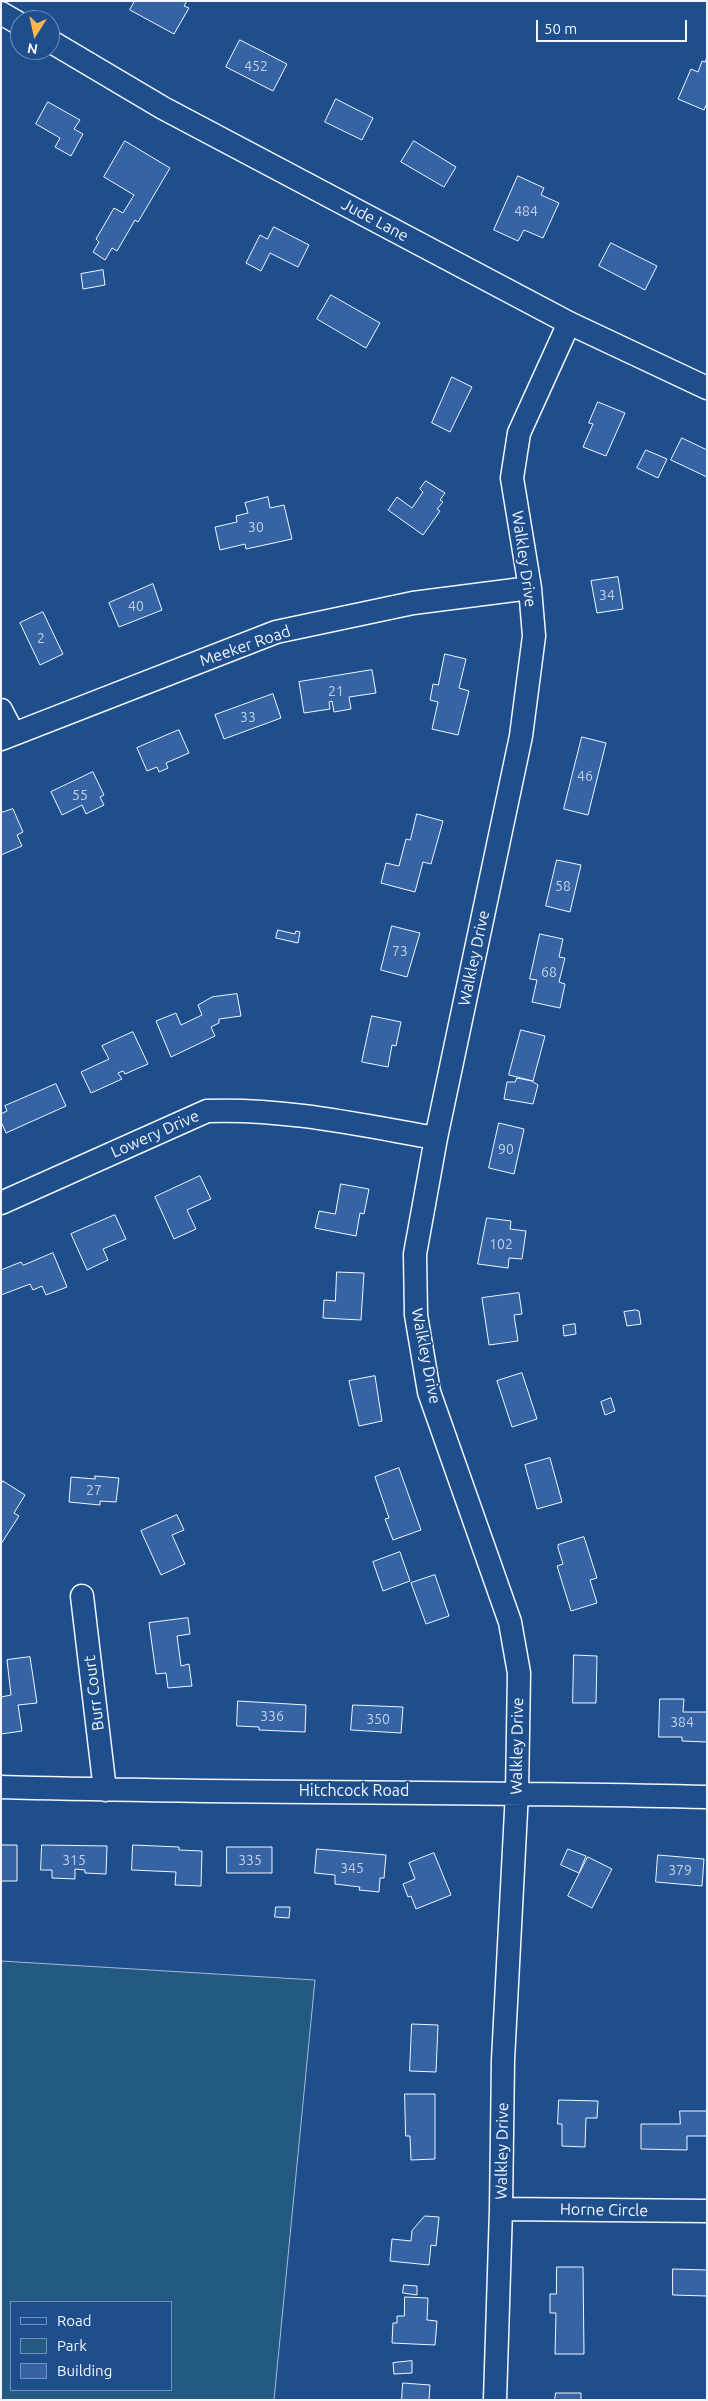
<!DOCTYPE html>
<html>
<head>
<meta charset="utf-8">
<style>
  body { margin:0 }
  #map { position:relative; width:708px; height:2401px; overflow:hidden; background:#1f4e8c; font-family:Ubuntu,sans-serif }
  canvas { display:block }
  .frame { position:absolute; inset:0; border:2px solid #f2f6ff; pointer-events:none }
  .legend { position:absolute; left:10px; top:2301px; width:162px; height:90px; box-sizing:border-box; background:#1f4e8c; border:1px solid #7391ba; margin:0; padding:6px 9px; list-style:none; font-size:15px; color:#f2f6ff }
  .legend li { display:flex; align-items:center; gap:10px; height:25px }
  .legend b { width:25px; border:1px solid #7391ba }
  .north { position:absolute; left:10px; top:10px; width:50px; height:50px; box-sizing:border-box; background:#1f4e8c; border:1px solid #7391ba; border-radius:50%; rotate:190deg; font-size:14px; font-weight:700; line-height:20px; text-align:center; color:#f2f6ff }
  .north::after { content:''; display:block; margin:auto; width:18px; height:22px; background:#ffb74d; clip-path:polygon(50% 0,100% 100%,50% 72%,0 100%) }
  .scale { position:absolute; left:536px; top:20px; width:151px; height:22px; box-sizing:border-box; border:2px solid #f2f6ff; border-top:0; padding-left:6px; font-size:15px; line-height:18px; white-space:nowrap; color:#f2f6ff; -webkit-text-stroke:4px #1f4e8c; paint-order:stroke }
</style>
</head>
<body>
<div id="map">
<canvas width="708" height="2401"></canvas>
<div class="frame"></div>
<ul class="legend">
<li><b style="height:6px;background:#1f4e8c"></b>Road</li>
<li><b style="height:14px;background:#245a82"></b>Park</li>
<li><b style="height:14px;background:#3563a3"></b>Building</li>
</ul>
<div class="north">N</div>
<div class="scale">50 m</div>
</div>
<script>
const ctx = document.querySelector('canvas').getContext('2d');
ctx.lineJoin = 'round';
function fillPath(path, color) { ctx.fillStyle = color; ctx.fill(path, 'evenodd'); }
function stroke(path, color, width, dash) { ctx.strokeStyle = color; ctx.lineWidth = width; ctx.lineCap = dash ? 'butt' : 'round'; ctx.setLineDash(dash || []); ctx.stroke(path); }
function drawText(font, color, halo, rows, align = 'center') {
  ctx.font = font + ' Ubuntu,sans-serif'; ctx.lineWidth = 4; ctx.setLineDash([]); ctx.textBaseline = 'middle'; ctx.strokeStyle = halo; ctx.fillStyle = color; for (const [text, x, y, turn = 0] of rows) {
    ctx.save(); ctx.translate(x, y); ctx.rotate((+turn || 0) * Math.PI / 180); ctx.textAlign = isNaN(turn) ? turn : align; if (halo) ctx.strokeText(text, 0, 0); ctx.fillText(text, 0, 0); ctx.restore();
  }
}
const green = new Path2D(`
  M1 1961 315 1980 274 2400H1ZM11 2302H171V2390H11Z`);
fillPath(green, '#245a82');
stroke(green, '#a8bbd7', 1);
const building = new Path2D(`
  M135 1H187L184 6 189 8 174 34 130 10Z
  M240 40 287 64 273 91 226 67Z
  M707 57V103L704 110 678 99 691 69 698 72 702 61 705 62Z
  M336 99 373 118 362 140 325 122Z
  M48 102 80 120 74 129 83 134 71 156 55 147 60 138 36 124Z
  M125 141 170 168 138 222 135 220 117 251 112 248 105 260 93 252 99 242 96 239 114 208 123 213 134 195 104 177Z
  M414 141 456 167 444 187 401 162Z
  M518 176 544 188 541 195 559 203 543 238 524 230 518 241 494 230Z
  M274 227 309 245 298 267 270 253 261 271 246 263 260 235 267 239Z
  M611 243 657 266 645 290 599 266Z
  M103 270 105 285 83 289 81 274Z
  M331 295 380 323 366 348 317 319Z
  M452 377 472 387 450 432 432 423Z
  M598 402 625 413 606 456 583 447 593 424 589 423Z
  M682 438 707 450V477L671 460Z
  M646 450 667 459 658 478 637 468Z
  M426 481 445 493 440 500 443 502 437 509 440 511 423 535 388 510 397 497 412 508 423 492 420 489Z
  M268 497 270 508 284 505 292 539 246 549 245 544 220 550 215 527 237 522 236 516 248 513 245 503Z
  M618 577 623 609 597 613 591 581Z
  M153 584 162 610 119 627 109 603Z
  M43 612 63 654 40 665 20 623Z
  M445 654 466 659 459 688 469 691 458 735 432 729 438 702 430 700 433 684 438 685Z
  M372 670 376 693 349 697 351 709 334 712 332 701 329 702 330 709 304 713 299 682Z
  M273 694 281 718 224 739 215 715Z
  M179 730 189 753 166 763 168 768 159 772 157 767 147 771 137 748Z
  M582 737 606 743 588 815 564 809Z
  M93 772 104 795 100 797 104 805 86 814 82 805 62 815 51 792Z
  M13 809 23 832 17 835 22 846 1 855V813Z
  M417 814 443 821 431 864 423 862 415 892 381 883 386 863 399 866 406 839 410 840Z
  M557 860 581 865 570 912 546 906Z
  M392 926 420 933 407 977 381 970Z
  M278 930 295 934 296 931 300 932 298 943 276 938Z
  M540 934 563 939 559 957 565 958 559 982 565 984 560 1008 532 1002 537 980 530 979Z
  M237 994 241 1016 219 1019V1023L211 1027 215 1036 171 1057 156 1021 176 1013 181 1025 202 1015 198 1005 212 997Z
  M372 1016 401 1022 396 1046 392 1045 388 1067 362 1062Z
  M521 1030 545 1036 533 1081 509 1075Z
  M133 1032 148 1064 125 1074 123 1071 118 1073 122 1079 91 1093 81 1072 109 1059 102 1046Z
  M517 1078 532 1081 538 1085 533 1104 504 1099 507 1082H515Z
  M56 1084 66 1106 6 1133 1 1122V1114L7 1111 5 1106Z
  M499 1123 524 1129 514 1174 489 1168Z
  M200 1176 211 1199 187 1210 196 1229 174 1239 155 1197Z
  M341 1184 369 1189 364 1214 360 1213 356 1236 315 1228 319 1211 335 1214Z
  M115 1215 126 1239 103 1249 108 1260 87 1270 71 1234Z
  M487 1218 511 1221 510 1229 526 1231 522 1259 509 1258 508 1268 478 1264Z
  M53 1253 67 1287 46 1295 42 1286 33 1290 30 1284 1 1295V1270L21 1262 23 1265Z
  M337 1272 364 1273 361 1320 323 1318 324 1300 335 1301Z
  M519 1293 522 1314 514 1315 518 1341 489 1345 482 1298Z
  M636 1310 639 1311 641 1324 627 1326 624 1312Z
  M575 1324 576 1334 564 1336 563 1326Z
  M522 1373 537 1419 512 1427 497 1381Z
  M375 1376 382 1421 359 1426 349 1381Z
  M611 1398 615 1411 605 1415 601 1402Z
  M550 1458 562 1502 537 1509 525 1465Z
  M399 1468 421 1530 393 1540 385 1519 389 1518 375 1477Z
  M95 1476 119 1478 116 1502 100 1501V1505L69 1502 71 1477 95 1479Z
  M3 1481 25 1495 14 1513 19 1516 1 1544V1485Z
  M177 1515 184 1530 172 1535 185 1564 161 1575 141 1531Z
  M584 1537 597 1578 590 1580 597 1603 571 1611 557 1566 563 1564 558 1548V1545Z
  M400 1552 410 1581 383 1591 373 1562Z
  M435 1575 449 1616 426 1624 411 1583Z
  M188 1618 190 1634 177 1636 181 1666 189 1664 192 1686 168 1688 166 1673 156 1674 149 1623Z
  M574 1655 597 1656 596 1703H573Z
  M30 1657 37 1703 18 1705 22 1731 1 1734V1697L11 1695 7 1660Z
  M660 1699H684L683 1712H707V1742L682 1741V1737H659Z
  M238 1701 306 1705 305 1732 259 1730V1727L237 1726Z
  M353 1705 403 1707 401 1733 351 1730Z
  M1 1845H17V1881H1Z
  M42 1845 107 1846 106 1874 85 1873V1870L75 1869V1879L52 1878V1870H41Z
  M133 1845 179 1847V1850L202 1851 201 1886 175 1885 176 1872 132 1870Z
  M227 1847H272V1873H227Z
  M317 1849 386 1855 384 1878H380L379 1892 359 1890 360 1887 335 1884V1875L315 1873Z
  M568 1849 586 1856 579 1873 561 1865Z
  M434 1853 451 1895 416 1909 411 1896 408 1897 403 1884 415 1879 409 1863Z
  M658 1855 704 1859 702 1886 656 1882Z
  M588 1857 612 1869 592 1908 568 1896Z
  M276 1907H290L289 1918 275 1917Z
  M412 2024 438 2025 436 2072 410 2071Z
  M405 2094H435V2159L411 2160 410 2136H406Z
  M559 2100 598 2101 597 2118H586L585 2147 562 2146V2124H558Z
  M680 2111H707V2136H687V2150L641 2149V2124H680Z
  M425 2216 439 2217 436 2246 431 2245 429 2265 390 2261 392 2239 411 2241 412 2231Z
  M557 2267H583L584 2354H555L556 2313H550V2294H556Z
  M673 2269 707 2270V2296L673 2295Z
  M404 2285 417 2286V2295L403 2293Z
  M405 2297 428 2298 427 2320 437 2321 435 2345 392 2343 393 2323H397V2316H404Z
  M412 2361V2373L394 2374 393 2363Z
  M403 2383 430 2385 429 2400H402Z
  M556 2393H581V2400H555Z`);
fillPath(building, '#3563a3');
stroke(building, '#f2f6ff', 1);
const minor = new Path2D(`
  M1 13 20 24
  M50 41 163 108 569 323 707 388
  M1 710 13 733
  M1 739 276 632 413 603 530 588
  M1 1203 207 1111C284 1108 360 1125 436 1138
  M82 1596 105 1790
  M1 1787C236 1794 472 1791 707 1797
  M501 2209 707 2211
  M495 2400 501 2209 503 2060 517 1792 519 1673 510 1622 429 1392 416 1315 415 1254 436 1138 521 736 534 636 530 588 512 478 519 433 569 323`);
stroke(minor, '#f2f6ff', 25);
stroke(minor, '#1f4e8c', 22);
drawText('14px', '#c3d1e8', null, [
  ["452",256,66],
  ["484",526,211],
  ["30",256,527],
  ["34",607,595],
  ["40",136,606],
  ["2",41,638],
  ["21",336,691],
  ["33",248,717],
  ["46",585,776],
  ["55",80,795],
  ["58",563,886],
  ["73",400,951],
  ["68",549,972],
  ["90",506,1149],
  ["102",501,1244],
  ["27",94,1490],
  ["336",272,1716],
  ["350",378,1719],
  ["384",682,1722],
  ["315",74,1860],
  ["335",250,1860],
  ["345",352,1868],
  ["379",680,1870]
]);
drawText('16px', '#f2f6ff', '#1f4e8c', [
  ["Jude Lane",375,220,28],
  ["Walkley Drive",524,559,82],
  ["Meeker Road",245,646,-19],
  ["Walkley Drive",474,958,-78],
  ["Lowery Drive",155,1134,-24],
  ["Walkley Drive",426,1356,79],
  ["Burr Court",94,1693,-97],
  ["Walkley Drive",517,1746,-89],
  ["Hitchcock Road",354,1791],
  ["Walkley Drive",502,2151,-89],
  ["Horne Circle",604,2210,1]
]);
</script>
</body>
</html>
